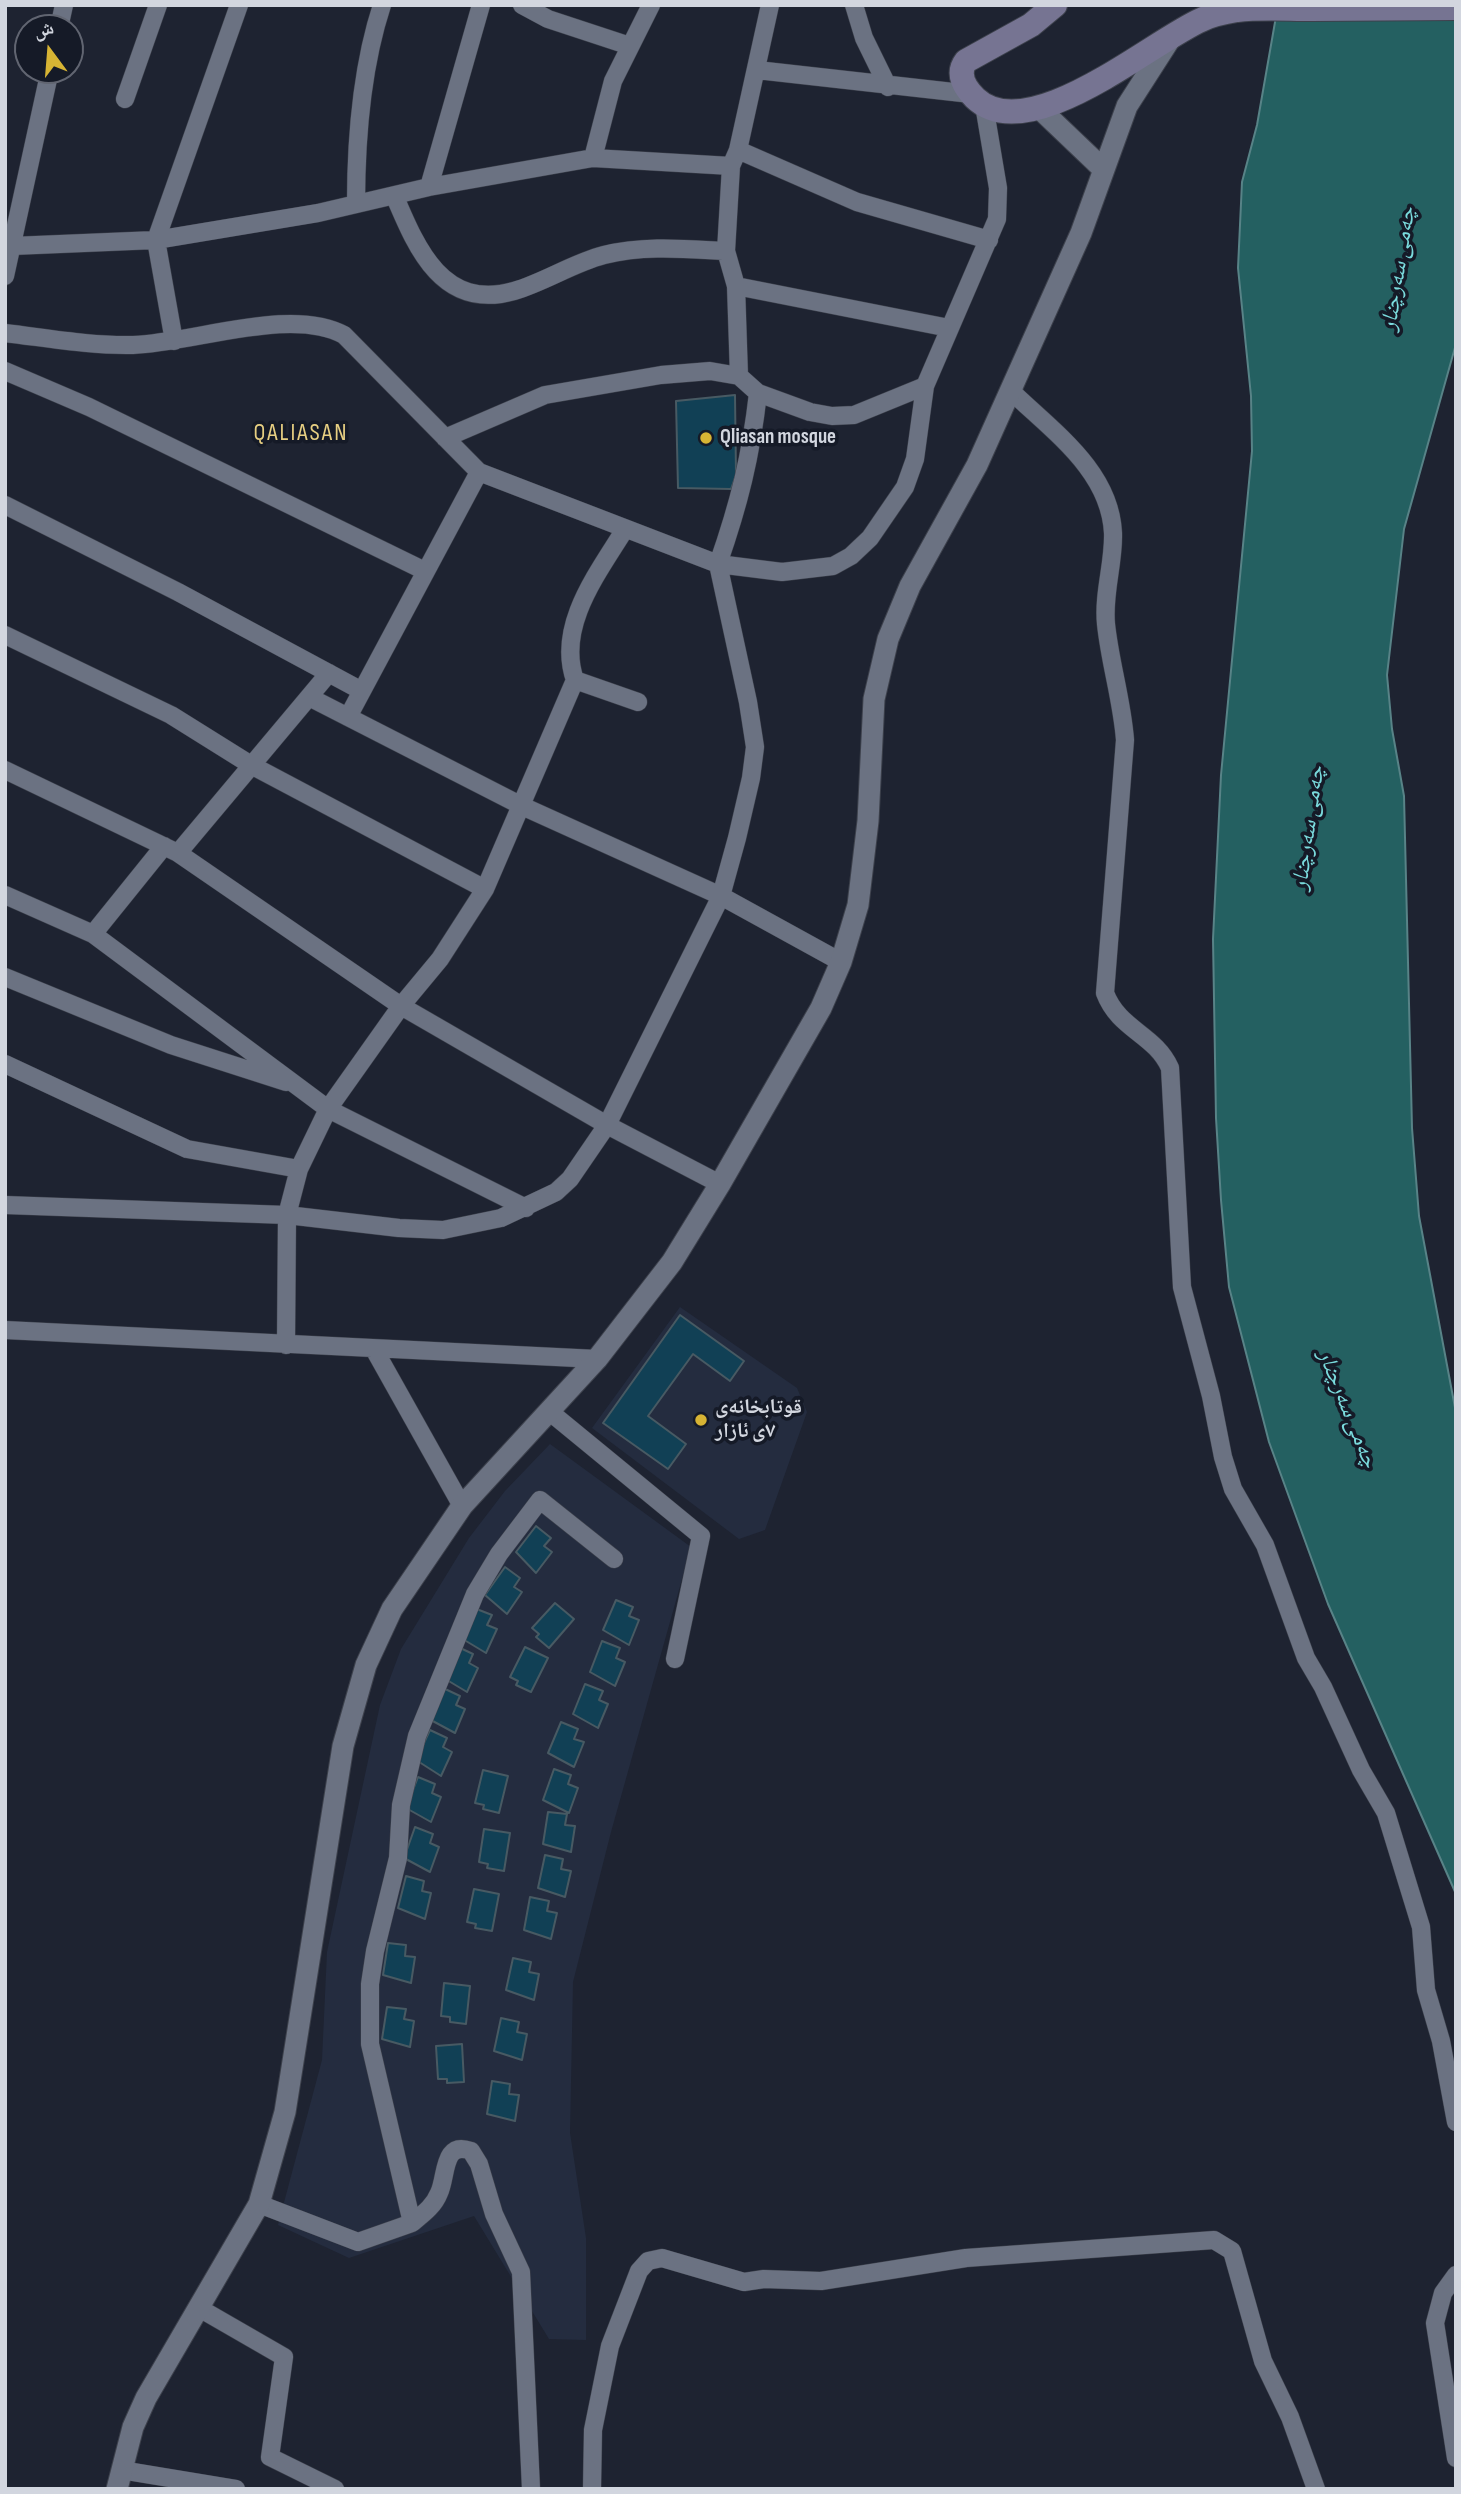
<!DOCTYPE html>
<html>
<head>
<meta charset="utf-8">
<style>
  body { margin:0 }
  #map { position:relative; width:1461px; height:2494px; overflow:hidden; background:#1e2331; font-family:"Sofia Sans Condensed","Noto Naskh Arabic",sans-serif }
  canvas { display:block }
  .frame { position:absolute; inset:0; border:7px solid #d2d6df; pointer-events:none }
  .north { position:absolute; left:14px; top:14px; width:70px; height:70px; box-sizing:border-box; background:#151a27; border:2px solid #616571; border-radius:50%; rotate:344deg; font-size:19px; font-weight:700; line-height:28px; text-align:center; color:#d2d6df }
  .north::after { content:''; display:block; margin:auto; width:24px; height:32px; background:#d7b434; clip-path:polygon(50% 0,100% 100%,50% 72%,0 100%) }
</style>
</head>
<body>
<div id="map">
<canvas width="1461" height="2494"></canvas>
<div class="frame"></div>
<div class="north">ش</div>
</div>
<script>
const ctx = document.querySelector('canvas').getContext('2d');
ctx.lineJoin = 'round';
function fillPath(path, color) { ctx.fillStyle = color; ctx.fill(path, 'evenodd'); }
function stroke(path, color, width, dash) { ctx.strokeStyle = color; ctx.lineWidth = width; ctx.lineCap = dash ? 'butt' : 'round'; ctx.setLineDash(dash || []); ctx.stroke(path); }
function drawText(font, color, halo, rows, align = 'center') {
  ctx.font = font + ' "Sofia Sans Condensed","Noto Naskh Arabic",sans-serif'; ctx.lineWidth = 7; ctx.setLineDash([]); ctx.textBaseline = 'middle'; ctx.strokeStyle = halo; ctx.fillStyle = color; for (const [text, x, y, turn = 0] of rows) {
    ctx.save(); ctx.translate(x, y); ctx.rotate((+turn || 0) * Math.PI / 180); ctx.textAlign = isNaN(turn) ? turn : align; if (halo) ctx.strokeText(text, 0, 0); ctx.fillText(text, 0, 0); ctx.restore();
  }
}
fillPath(new Path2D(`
  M680 1307 797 1388 807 1412 765 1530 739 1539 592 1428Z
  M550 1444 691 1547 611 1832 573 1982 570 2133 586 2238V2340L549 2339 474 2216 349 2258 278 2225 322 2060 327 1952 380 1705 401 1649 469 1538 505 1491Z`), '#242c3f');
const water = new Path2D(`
  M1278 5H1456V344L1404 529 1387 675 1392 729 1404 796 1412 1128 1419 1216 1456 1413V1894L1328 1604 1269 1442 1229 1287 1221 1200 1216 1118 1213 939 1221 775 1252 451 1251 396 1238 268 1242 182 1257 125Z`);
fillPath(water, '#246061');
stroke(water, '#588387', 2);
const building = new Path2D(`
  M735 395 736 475 731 489 678 488 676 401Z
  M680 1315 744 1361 730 1381 693 1354 648 1416 686 1444 668 1469 603 1423Z
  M536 1526 551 1538 544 1546 552 1552 536 1573 516 1552Z
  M505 1567 520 1578 514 1587 522 1592 507 1614 485 1595Z
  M616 1600 633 1607 629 1616 639 1620 629 1645 603 1630Z
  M555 1603 574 1619 549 1648 536 1637 539 1634 532 1628Z
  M474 1608 492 1615 487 1625 497 1629 486 1653 461 1638Z
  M602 1641 620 1648 616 1658 625 1662 615 1686 590 1672Z
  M456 1646 473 1654 469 1663 478 1668 467 1692 442 1677Z
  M525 1647 548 1658 531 1692 516 1685 518 1681 510 1677Z
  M585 1684 603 1691 599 1700 608 1704 598 1728 573 1714Z
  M443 1688 460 1696 456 1705 465 1709 455 1733 429 1719Z
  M561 1722 578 1729 574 1739 584 1742 574 1767 548 1753Z
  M430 1730 447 1738 443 1747 452 1752 441 1776 416 1760Z
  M554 1769 571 1775 568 1784 578 1788 569 1813 543 1800Z
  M483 1770 508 1776 499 1813 483 1809 484 1805 475 1803Z
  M418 1777 435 1784 432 1793 441 1797 431 1822 406 1808Z
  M548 1812 567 1814 565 1825 575 1826 571 1852 543 1844Z
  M415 1827 433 1834 430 1843 439 1847 430 1872 404 1858Z
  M484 1829 510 1833 504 1871 487 1868 488 1864 479 1862Z
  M545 1855 563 1859 561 1869 571 1871 565 1897 538 1888Z
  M406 1876 424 1881 422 1891 431 1893 425 1919 398 1908Z
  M474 1889 499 1894 492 1931 475 1928 476 1924 467 1922Z
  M530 1897 549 1901 547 1911 557 1913 551 1939 524 1930Z
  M388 1943 406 1945 405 1956 415 1957 411 1983 383 1975Z
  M513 1958 531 1962 529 1972 539 1974 534 2000 506 1990Z
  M444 1983 470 1986 466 2024 450 2022V2017L441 2016Z
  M387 2007 406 2009 404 2019 414 2021 410 2047 382 2039Z
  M501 2018 519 2022 517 2032 527 2034 522 2060 494 2051Z
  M462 2044 464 2082 447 2083V2079H438L436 2046Z
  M492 2081 510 2084 509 2094 519 2095 515 2121 487 2114Z`);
fillPath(building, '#114055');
stroke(building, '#485a63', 2);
const minor = new Path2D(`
  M522 5 548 19 630 46
  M854 5 864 38 888 87
  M59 28 64 5
  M757 70 971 94
  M125 99 158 5
  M738 150 857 202 989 240
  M593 158 613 81 651 5
  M429 187 481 5
  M395 197C417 249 443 311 514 291 545 282 573 263 604 255 645 245 685 249 726 251
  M356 204C356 138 361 69 382 5
  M12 246 156 240 318 213 429 187 593 158 731 166
  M5 276 50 70
  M736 286 949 328
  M5 333C47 338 91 346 133 345 194 343 291 306 344 335L479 472 718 564C739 504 751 456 758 393
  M174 341 156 240 239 5
  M5 371 89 407 425 571
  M739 376 736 286 726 251 731 166 738 150 770 5
  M1010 390C1052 431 1110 470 1113 533 1114 563 1103 593 1106 624 1110 663 1122 700 1125 740L1105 993C1119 1030 1155 1034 1170 1068L1182 1287 1211 1396 1223 1457 1233 1489 1265 1545 1306 1658 1323 1687 1361 1770 1386 1813 1421 1927 1426 1990 1441 2041 1456 2122
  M445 438 545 395 661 375 710 371 739 376 758 393 810 412 832 416 854 415 925 386
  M5 505 178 592 362 691
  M5 635 171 715 251 765 485 889
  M575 680 638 702
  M309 697 522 806 721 896 841 962
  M348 717 479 472
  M5 770 178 853 401 1006 607 1125 720 1184
  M178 853 329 673
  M5 895 93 934 328 1109 526 1208
  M93 934 164 846
  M5 977 171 1045 286 1082
  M5 1064 187 1149 299 1169
  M5 1205 287 1215 399 1228 443 1230 501 1218 556 1192 570 1179 607 1125 721 896 737 838 751 778 755 747 748 702 718 564 782 572 833 566 851 556 870 538 905 487 915 459 925 386 997 219 998 188 984 105
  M5 1330 597 1359
  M286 1345 287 1215 299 1169 328 1109 401 1006 440 959 485 889 575 680C556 626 598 573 625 529
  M374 1349 462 1506
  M550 1412 701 1536 675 1659
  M259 2204 358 2242 412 2223 370 2044V1984L375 1951 398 1858 401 1805 417 1736 475 1594 499 1554 540 1500 614 1559
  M412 2223C423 2214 434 2206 439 2193 447 2177 442 2140 471 2151L479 2164 494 2214 521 2272 531 2489
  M1456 2275 1443 2293 1435 2323 1456 2458
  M199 2308 284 2357 270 2457 335 2489
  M121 2470 236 2489
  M592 2489 593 2430 610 2346 639 2271 648 2261 662 2258 744 2282 764 2279 821 2281 966 2258 1214 2240 1232 2251 1263 2361 1290 2417 1316 2489`);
const tertiary = new Path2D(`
  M1038 107 1103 169
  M117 2489 133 2427 146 2398 259 2204 285 2112 343 1746 366 1665 392 1609 462 1506 597 1359 672 1262 720 1184 821 1008 841 962 858 905 868 821 874 699 888 639 910 586 977 465 1081 233 1127 106 1170 39`);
const secondary = new Path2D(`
  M1055 5 1031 25 966 61C956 74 965 88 975 98 1028 149 1151 42 1201 20 1211 15 1225 12 1237 10 1261 7 1287 9 1311 9 1360 9 1408 8 1456 8`);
stroke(minor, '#3d414c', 19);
stroke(tertiary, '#3d414c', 23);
stroke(secondary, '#3d414c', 26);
stroke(minor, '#6b7282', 18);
stroke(tertiary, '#6b7282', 21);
stroke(secondary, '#767492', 24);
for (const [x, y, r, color] of [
  [706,438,7,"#d7b434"],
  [701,1420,7,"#d7b434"]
]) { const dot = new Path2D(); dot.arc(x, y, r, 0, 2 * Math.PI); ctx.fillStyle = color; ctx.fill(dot); stroke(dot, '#151a27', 2.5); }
drawText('bold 21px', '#d2d6df', '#151a27', [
  ["Qliasan mosque",720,438],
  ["قوتابخانەی",715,1408],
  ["٧ی ئازار",715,1432]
], 'left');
drawText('italic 23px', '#7adbdd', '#151a27', [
  ["چەمی سەرچنار",1399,269,-81],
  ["چەمی سەرچنار",1309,828,-82],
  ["چەمی سەرچنار",1347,1409,68]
]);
ctx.letterSpacing = '2px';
drawText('24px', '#e7cf82', '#151a27', [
  ["QALIASAN",301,434]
]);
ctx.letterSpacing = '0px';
</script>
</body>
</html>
